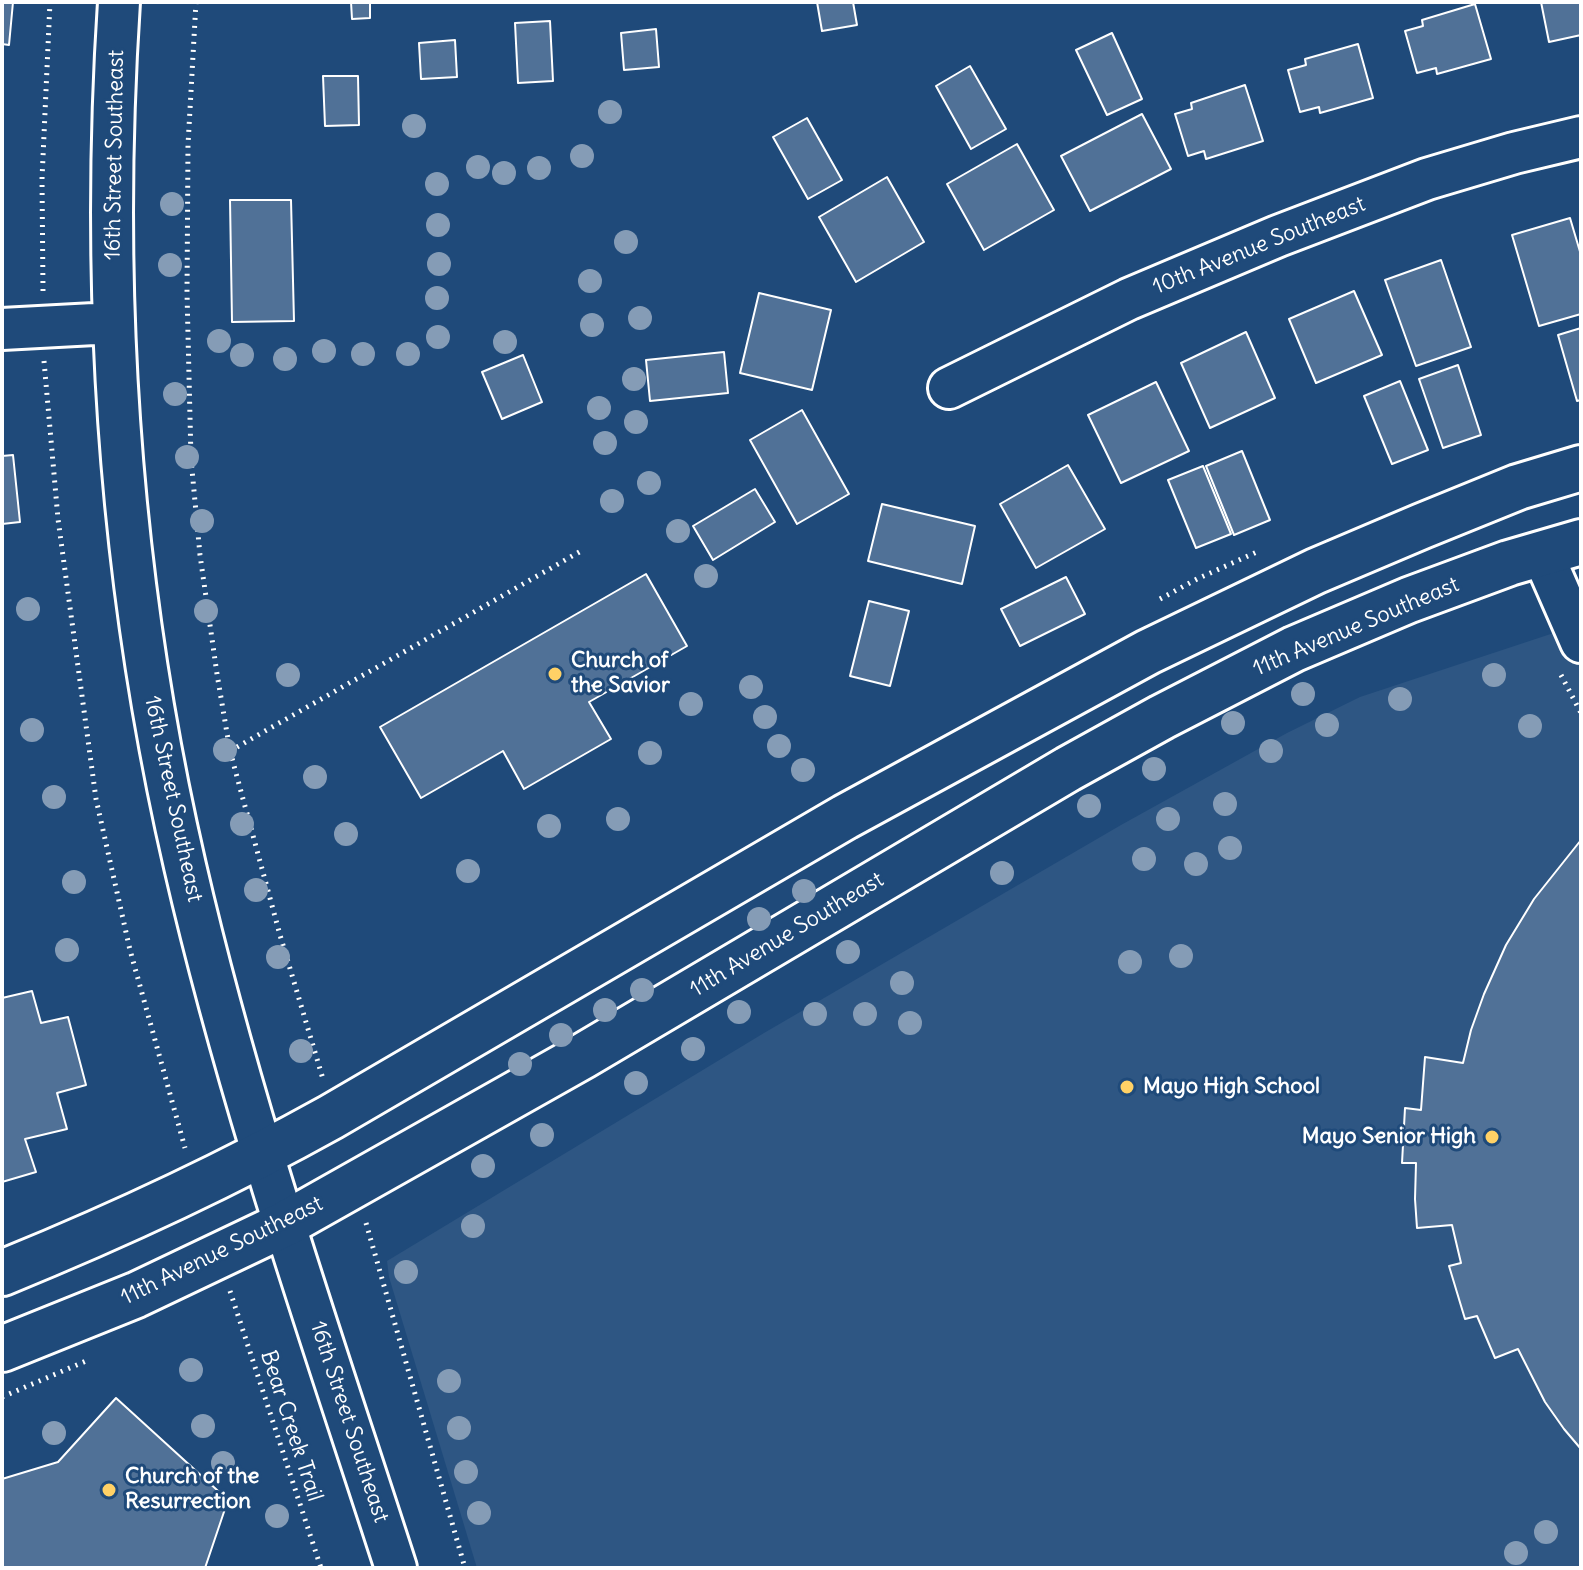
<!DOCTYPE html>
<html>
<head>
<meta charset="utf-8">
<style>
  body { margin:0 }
  #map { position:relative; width:1583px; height:1570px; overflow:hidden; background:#1f4a7a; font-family:Delius,sans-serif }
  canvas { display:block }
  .frame { position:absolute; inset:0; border:4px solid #fff; pointer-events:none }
</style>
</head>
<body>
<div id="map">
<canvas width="1583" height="1570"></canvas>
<div class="frame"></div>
</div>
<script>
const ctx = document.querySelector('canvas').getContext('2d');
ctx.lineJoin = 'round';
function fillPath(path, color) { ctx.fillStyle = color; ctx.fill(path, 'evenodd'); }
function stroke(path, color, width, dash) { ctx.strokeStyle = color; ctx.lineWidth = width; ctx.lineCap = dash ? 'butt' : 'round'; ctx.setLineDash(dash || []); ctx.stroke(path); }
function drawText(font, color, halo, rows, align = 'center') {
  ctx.font = font + ' Delius,sans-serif'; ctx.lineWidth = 6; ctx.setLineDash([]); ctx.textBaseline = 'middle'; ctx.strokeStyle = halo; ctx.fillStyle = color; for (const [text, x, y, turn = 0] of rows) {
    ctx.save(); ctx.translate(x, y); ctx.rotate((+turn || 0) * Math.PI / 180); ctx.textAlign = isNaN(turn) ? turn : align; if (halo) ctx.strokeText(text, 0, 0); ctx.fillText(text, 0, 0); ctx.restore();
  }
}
fillPath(new Path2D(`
  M1581 624V1568H477L389 1277 387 1261 764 1033 1121 825 1287 733 1360 697Z`), '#2e5683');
const building = new Path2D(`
  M2 2H13L9 45 2 44Z
  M351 2H370V18L352 19Z
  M817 2H853L857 25 822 31Z
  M1541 2H1581V35L1549 42Z
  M1475 4 1491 59 1437 74 1436 68 1417 73 1405 31 1423 26 1422 20Z
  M550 21 553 81 518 83 515 23Z
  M656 29 659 67 624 70 621 33Z
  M1112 33 1142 99 1107 115 1076 50Z
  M455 40 457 77 421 79 419 43Z
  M1358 44 1373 98 1320 113 1319 107 1300 112 1288 70 1306 65 1305 59Z
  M970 66 1006 129 971 149 936 86Z
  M323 76H358L359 125 325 126Z
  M1245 85 1263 141 1206 159 1204 151 1188 156 1175 114 1192 109 1191 103Z
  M1142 114 1171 169 1090 211 1061 156Z
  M807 118 842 180 808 199 773 137Z
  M1017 144 1054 210 984 250 947 184Z
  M887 177 924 242 856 282 819 217Z
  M230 200H291L294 321 232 322Z
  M1570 218 1581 255V314L1539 326 1512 235Z
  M1441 260 1471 347 1416 366 1385 280Z
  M1354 291 1382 355 1316 383 1289 319Z
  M759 293 831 310 812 390 740 373Z
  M1581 328V400L1577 401 1558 335Z
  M1246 332 1275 398 1210 428 1181 363Z
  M724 352 728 393 650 401 646 360Z
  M523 355 542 402 502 419 482 372Z
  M1458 365 1481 435 1443 448 1419 379Z
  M1400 381 1428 450 1392 464 1364 396Z
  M1156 382 1189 451 1121 483 1088 415Z
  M802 410 849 494 797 524 750 440Z
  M1242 451 1270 520 1234 535 1206 466Z
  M13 455 20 522 2 524V456Z
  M1068 465 1105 529 1036 568 1000 504Z
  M1203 466 1231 534 1196 548 1168 480Z
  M755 489 775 522 713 560 693 526Z
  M882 504 975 526 962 584 868 561Z
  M646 574 687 646 589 702 611 739 524 789 503 751 421 798 380 727Z
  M1066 577 1085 614 1020 646 1001 609Z
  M869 601 909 611 890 686 850 676Z
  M1581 840V1449L1564 1429 1545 1402 1518 1349 1495 1358 1477 1316 1465 1319 1449 1266 1461 1263 1452 1225 1417 1228 1415 1199 1416 1163H1402L1405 1108 1421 1110 1425 1057 1463 1063 1471 1030 1484 994 1506 945 1534 899Z
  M32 991 41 1023 68 1017 86 1085 57 1093 67 1129 25 1139 36 1172 2 1182V998Z
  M116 1398 228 1500 205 1568H2V1479L58 1462Z`);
fillPath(building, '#507197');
stroke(building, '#fff', 2);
const minor = new Path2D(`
  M119 2C100 291 120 584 185 866 240 1105 321 1336 396 1568
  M2 329 113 323
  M949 388 1129 299 1278 236 1427 179 1514 153 1581 137
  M1542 553 1581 642`);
const major = new Path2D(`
  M2 1273C115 1227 225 1176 331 1117L845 817 1148 652 1316 571 1422 526 1518 487 1581 468
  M2 1349 136 1295 285 1224 583 1056 1068 769 1162 717 1294 649 1409 600 1509 563 1581 542`);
stroke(minor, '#fff', 46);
stroke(major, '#fff', 50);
stroke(new Path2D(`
  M196 2 188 145 187 293 191 459 200 555 217 674 230 751 280 935 323 1079
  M1580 184H1581
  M43 291 42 179 50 2
  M44 361 58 519 96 799 130 950 185 1148
  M1160 599 1197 579 1259 551
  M1561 675 1581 713
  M230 751 581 551
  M366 1223 465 1568
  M230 1291 321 1568
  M2 1397 86 1361`), '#fff', 5, [2, 6]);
stroke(minor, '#1f4a7a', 40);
stroke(major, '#1f4a7a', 44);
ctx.fillStyle = '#859cb6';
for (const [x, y] of [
  [610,112],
  [414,126],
  [582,156],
  [478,167],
  [539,168],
  [504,173],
  [437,184],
  [172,204],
  [438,225],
  [626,242],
  [439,264],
  [170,265],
  [590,281],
  [437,298],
  [640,318],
  [592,325],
  [438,337],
  [219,341],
  [505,342],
  [324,351],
  [363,354],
  [408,354],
  [242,355],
  [285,359],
  [634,379],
  [175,394],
  [599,408],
  [636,422],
  [605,443],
  [187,457],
  [649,483],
  [612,501],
  [202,521],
  [678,531],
  [706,576],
  [28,609],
  [206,611],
  [288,675],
  [1494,675],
  [751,687],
  [1303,694],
  [1400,699],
  [691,704],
  [765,717],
  [1233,723],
  [1327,725],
  [1530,726],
  [32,730],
  [779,746],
  [225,750],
  [1271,751],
  [650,753],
  [1154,769],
  [803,770],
  [315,777],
  [54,797],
  [1225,804],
  [1089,806],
  [618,819],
  [1168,819],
  [242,824],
  [549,826],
  [346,834],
  [1230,848],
  [1144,859],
  [1196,864],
  [468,871],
  [1002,873],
  [74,882],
  [256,890],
  [804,891],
  [759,919],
  [67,950],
  [848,952],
  [1181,956],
  [278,957],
  [1130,962],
  [902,983],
  [642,990],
  [605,1010],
  [739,1012],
  [815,1014],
  [865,1014],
  [910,1023],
  [561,1035],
  [693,1049],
  [301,1051],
  [520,1064],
  [636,1083],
  [542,1135],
  [483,1166],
  [473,1226],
  [406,1272],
  [191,1370],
  [449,1381],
  [203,1426],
  [459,1428],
  [54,1433],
  [223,1463],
  [466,1472],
  [479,1513],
  [277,1516],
  [1546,1532],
  [1516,1553]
]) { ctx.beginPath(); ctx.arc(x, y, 12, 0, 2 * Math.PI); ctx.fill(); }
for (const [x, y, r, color] of [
  [555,674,8,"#ffd166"],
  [1127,1087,8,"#ffd166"],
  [1492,1137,8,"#ffd166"],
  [109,1490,8,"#ffd166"]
]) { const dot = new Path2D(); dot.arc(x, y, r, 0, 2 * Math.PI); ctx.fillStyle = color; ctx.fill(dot); stroke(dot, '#1f4a7a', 3); }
drawText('22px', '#fff', '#1f4a7a', [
  ["16th Street Southeast",115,155,-89],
  ["10th Avenue Southeast",1259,246,-22],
  ["11th Avenue Southeast",1356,627,-23],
  ["16th Street Southeast",173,799,78],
  ["11th Avenue Southeast",787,935,-31],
  ["11th Avenue Southeast",222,1251,-26],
  ["16th Street Southeast",349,1422,72],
  ["Bear Creek Trail",291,1426,72]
]);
drawText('bold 22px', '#fff', '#1f4a7a', [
  ["Church of",571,661],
  ["the Savior",571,686],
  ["Mayo High School",1143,1087],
  ["Mayo Senior High",1476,1137,"right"],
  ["Church of the",125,1477],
  ["Resurrection",125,1502]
], 'left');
</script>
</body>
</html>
